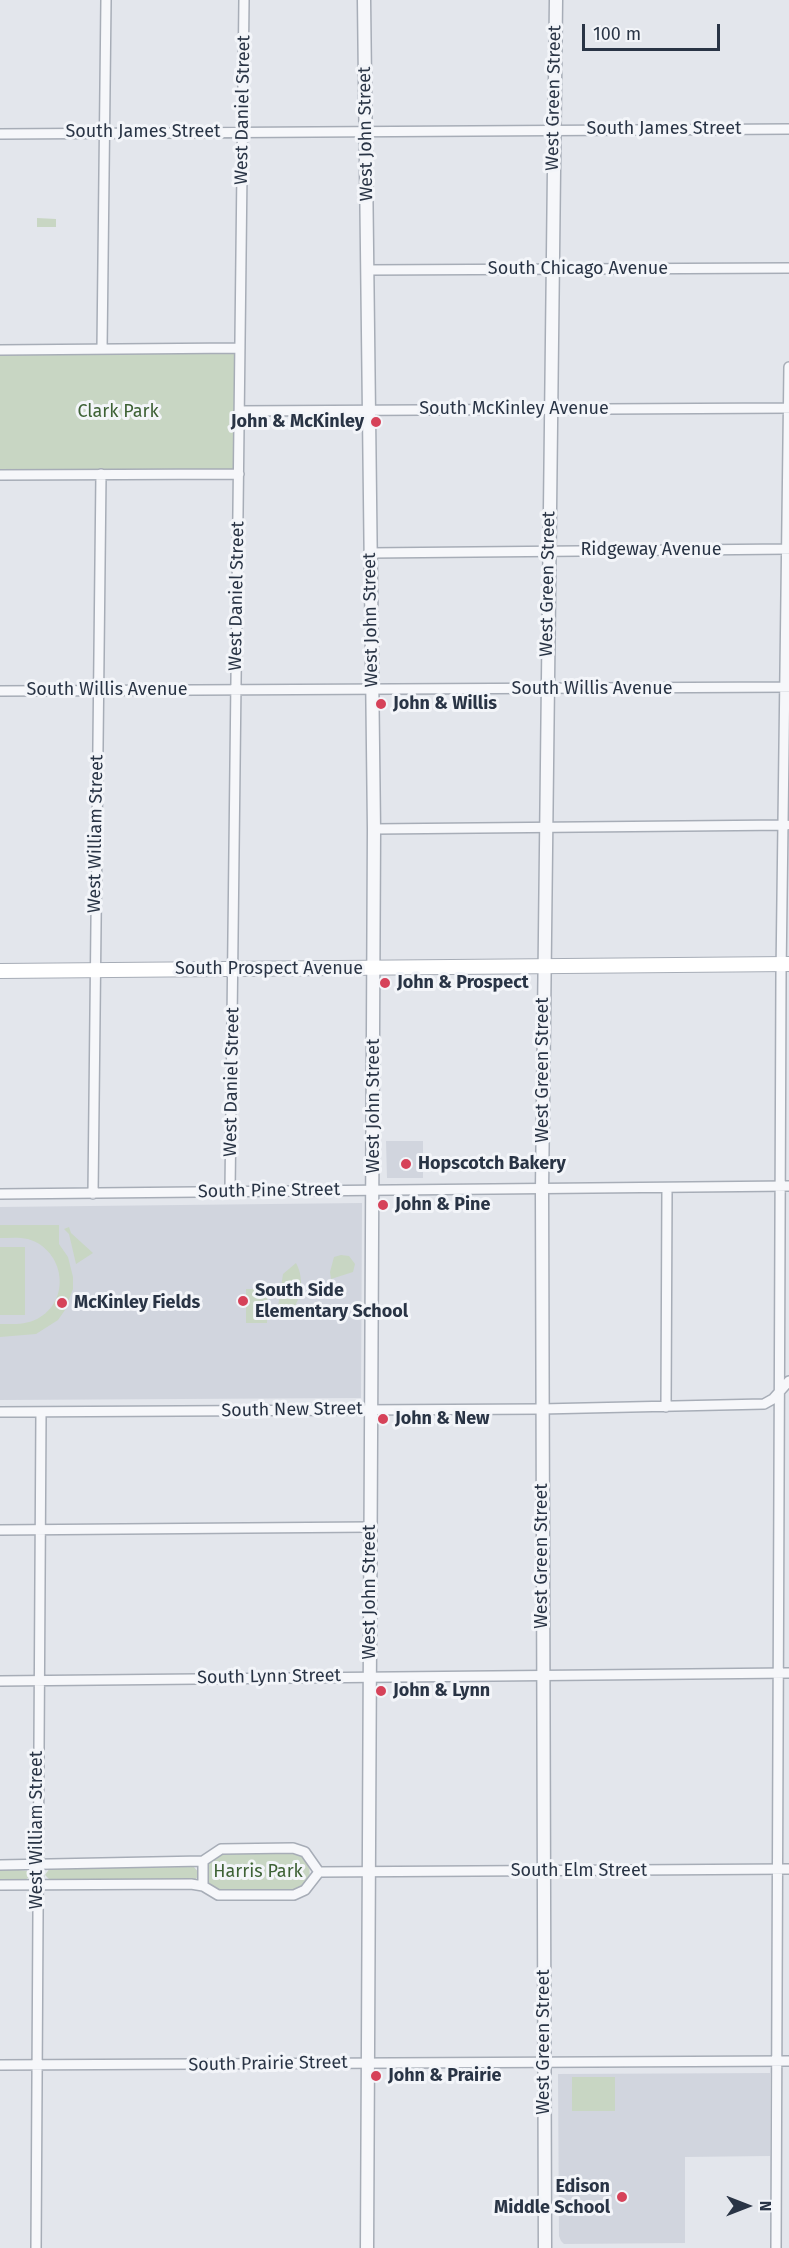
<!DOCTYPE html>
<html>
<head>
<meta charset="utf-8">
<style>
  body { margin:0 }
  #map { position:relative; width:789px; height:2248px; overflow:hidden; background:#e3e6ec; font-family:"Fira Sans",sans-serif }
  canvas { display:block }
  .north { position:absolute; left:717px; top:2176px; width:60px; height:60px; -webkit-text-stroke:4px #f3f5f9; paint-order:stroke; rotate:90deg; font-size:16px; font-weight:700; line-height:24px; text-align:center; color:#293445 }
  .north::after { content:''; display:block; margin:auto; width:21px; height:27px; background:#293445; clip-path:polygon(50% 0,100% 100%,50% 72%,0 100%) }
  .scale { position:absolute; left:582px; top:24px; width:138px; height:27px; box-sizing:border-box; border:3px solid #293445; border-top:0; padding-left:8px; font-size:18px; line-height:21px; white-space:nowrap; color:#293445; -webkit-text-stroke:4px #f3f5f9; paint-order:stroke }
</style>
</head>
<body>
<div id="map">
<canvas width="789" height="2248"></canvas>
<div class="north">N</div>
<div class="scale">100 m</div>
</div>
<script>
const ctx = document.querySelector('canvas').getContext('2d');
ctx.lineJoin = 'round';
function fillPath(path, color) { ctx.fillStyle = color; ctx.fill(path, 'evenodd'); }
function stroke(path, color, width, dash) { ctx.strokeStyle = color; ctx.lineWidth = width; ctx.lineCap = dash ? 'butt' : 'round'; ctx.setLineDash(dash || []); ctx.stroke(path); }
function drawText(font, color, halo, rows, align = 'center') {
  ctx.font = font + ' "Fira Sans",sans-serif'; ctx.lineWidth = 6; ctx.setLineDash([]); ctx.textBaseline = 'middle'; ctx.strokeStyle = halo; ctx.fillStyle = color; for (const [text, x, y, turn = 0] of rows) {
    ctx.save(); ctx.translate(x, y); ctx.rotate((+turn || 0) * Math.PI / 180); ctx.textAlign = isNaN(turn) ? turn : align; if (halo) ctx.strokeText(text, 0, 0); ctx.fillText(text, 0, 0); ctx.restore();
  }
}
fillPath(new Path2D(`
  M386 1141H423V1178H387Z
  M362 1203 361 1398 0 1400V1207Z
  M770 2073V2156L685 2157V2243L564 2244 561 2241 559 2236 558 2074Z`), '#d1d5de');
fillPath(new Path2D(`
  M37 218 56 219V227H37Z
  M0 354H236V470L0 471Z
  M0 1225H59V1244L68 1257 73 1277V1289L65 1310 58 1320 36 1334 0 1337V1324C13 1324 25 1325 37 1319 72 1301 65 1250 28 1239 19 1237 9 1238 0 1238Z
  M69 1227 71 1233 93 1253 76 1264 69 1234 64 1229Z
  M0 1247H25V1315H0Z
  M341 1255 349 1256 355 1264 353 1272 331 1279 330 1272 334 1257Z
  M296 1263C306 1281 301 1307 283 1318L278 1307 283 1274Z
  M246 1289H268L267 1323H246Z
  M221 1852H298L309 1861 310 1880 298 1891 219 1892 206 1882V1864Z
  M194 1867 200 1874 194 1881H51L45 1875 50 1868Z
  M0 1868 28 1871V1878L24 1881H0Z
  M572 2077H615V2111H572Z`), '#c8d6c3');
const minor = new Path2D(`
  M0 134 789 129
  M367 270 789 268
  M102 349 106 0
  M0 350 240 348
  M239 411 789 408
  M0 475 239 474
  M370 553 789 549
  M0 691 789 687
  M374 829 787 825
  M230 1191 244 0
  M0 1194 789 1186
  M93 1194 101 474
  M666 1407 667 1188
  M0 1412 541 1409 764 1404 773 1399 789 1381
  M0 1530 370 1527
  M0 1681 789 1673
  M0 1865 203 1861
  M319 1872 789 1869
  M0 1885 191 1884 203 1886 218 1895H294L305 1890 319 1872 305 1852 293 1848 221 1849 203 1861V1886
  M0 2065 789 2061
  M36 2248 41 1412
  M776 2248 781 975 789 367`);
const tertiary = new Path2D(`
  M364 0 374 829 367 2248
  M545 2248 542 1190 556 0`);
const secondary = new Path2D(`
  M0 971 789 964`);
stroke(minor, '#a7adb7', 12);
stroke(tertiary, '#a7adb7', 15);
stroke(secondary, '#a7adb7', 16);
stroke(minor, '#f6f7fa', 9);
stroke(tertiary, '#f6f7fa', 12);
stroke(secondary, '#fff', 14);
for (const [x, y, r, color] of [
  [376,422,6,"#d64259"],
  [381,704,6,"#d64259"],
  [385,983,6,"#d64259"],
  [406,1164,6,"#d64259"],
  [383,1205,6,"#d64259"],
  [243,1301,6,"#d64259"],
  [62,1303,6,"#d64259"],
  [383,1419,6,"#d64259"],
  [381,1691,6,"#d64259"],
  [376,2076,6,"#d64259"],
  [622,2197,6,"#d64259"]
]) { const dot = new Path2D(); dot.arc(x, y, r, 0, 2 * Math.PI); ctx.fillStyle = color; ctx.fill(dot); stroke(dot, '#f3f5f9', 2); }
drawText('18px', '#293445', '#f3f5f9', [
  ["West Green Street",554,98,-89],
  ["West Daniel Street",243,110,-89],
  ["South James Street",664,129],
  ["South James Street",143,132],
  ["West John Street",366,134,-91],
  ["South Chicago Avenue",578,269],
  ["South McKinley Avenue",514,409],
  ["Ridgeway Avenue",651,550],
  ["West Green Street",548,584,-89],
  ["West Daniel Street",237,596,-89],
  ["West John Street",371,620,-91],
  ["South Willis Avenue",592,689],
  ["South Willis Avenue",107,690],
  ["West William Street",96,834,-89],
  ["South Prospect Avenue",269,969],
  ["West Green Street",543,1070,-90],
  ["West Daniel Street",232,1082,-89],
  ["West John Street",374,1106,-90],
  ["South Pine Street",269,1191,-1],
  ["South New Street",292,1410,-1],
  ["West Green Street",542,1556,-90],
  ["West John Street",370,1592,-90],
  ["South Lynn Street",269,1677,-1],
  ["West William Street",37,1830,-90],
  ["South Elm Street",579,1871],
  ["West Green Street",544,2042,-90],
  ["South Prairie Street",268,2064,-1]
]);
drawText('18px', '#3e6236', '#f3f5f9', [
  ["Clark Park",118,412],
  ["Harris Park",258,1872]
]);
drawText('bold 18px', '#293445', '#f3f5f9', [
  ["John & McKinley",364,422,"right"],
  ["John & Willis",393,704],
  ["John & Prospect",397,983],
  ["Hopscotch Bakery",418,1164],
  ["John & Pine",395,1205],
  ["South Side",255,1291],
  ["Elementary School",255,1312],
  ["McKinley Fields",74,1303],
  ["John & New",395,1419],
  ["John & Lynn",393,1691],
  ["John & Prairie",388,2076],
  ["Edison",610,2187,"right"],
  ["Middle School",610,2208,"right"]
], 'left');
</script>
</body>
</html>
